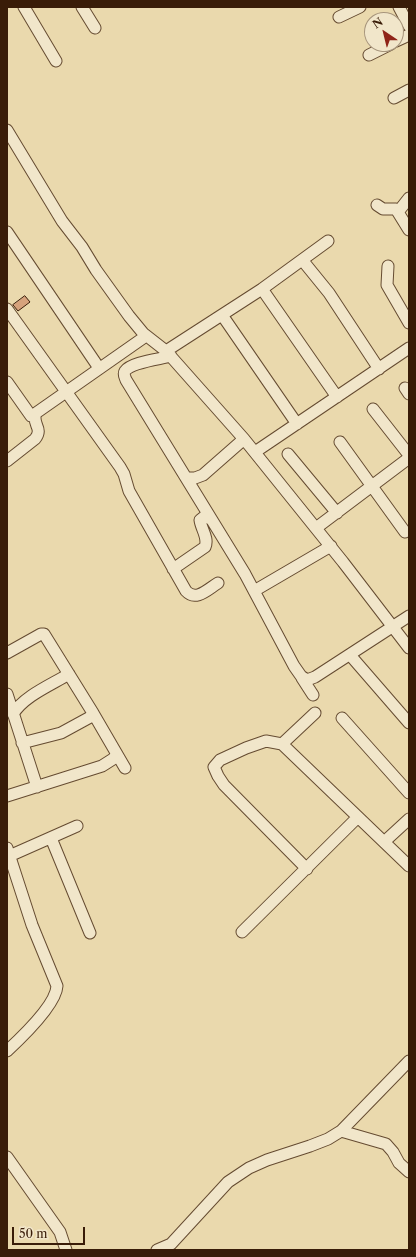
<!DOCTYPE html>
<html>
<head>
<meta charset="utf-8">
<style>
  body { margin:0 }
  #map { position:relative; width:416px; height:1257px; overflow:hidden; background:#ead9ad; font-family:"Libre Caslon Text",serif }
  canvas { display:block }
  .frame { position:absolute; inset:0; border:8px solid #391c08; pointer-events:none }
  .north { position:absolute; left:364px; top:12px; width:40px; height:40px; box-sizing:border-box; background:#f1e6ca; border:1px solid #a7957c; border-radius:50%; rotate:325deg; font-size:11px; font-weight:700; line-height:16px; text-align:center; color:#391c08 }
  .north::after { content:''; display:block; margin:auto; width:14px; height:18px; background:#8f2418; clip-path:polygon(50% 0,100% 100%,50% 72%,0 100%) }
  .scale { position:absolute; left:12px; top:1227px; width:73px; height:18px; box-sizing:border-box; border:2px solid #391c08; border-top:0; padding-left:5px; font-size:12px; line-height:14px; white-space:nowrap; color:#391c08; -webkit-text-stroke:3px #f1e6ca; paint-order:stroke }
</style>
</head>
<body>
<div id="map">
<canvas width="416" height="1257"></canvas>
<div class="frame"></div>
<div class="north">N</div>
<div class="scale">50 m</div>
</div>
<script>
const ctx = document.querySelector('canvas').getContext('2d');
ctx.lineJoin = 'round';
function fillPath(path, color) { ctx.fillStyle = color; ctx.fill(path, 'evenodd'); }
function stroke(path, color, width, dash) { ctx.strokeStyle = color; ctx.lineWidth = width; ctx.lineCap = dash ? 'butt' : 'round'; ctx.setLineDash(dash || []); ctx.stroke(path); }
const building = new Path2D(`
  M25 296 30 302 18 311 13 305Z`);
fillPath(building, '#d6a27c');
stroke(building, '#391c08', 1);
const minor = new Path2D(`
  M24 7 56 61
  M82 7 95 28
  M399 7 409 26
  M339 17 360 7
  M396 41 409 35
  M369 55 391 44
  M394 98 409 90
  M7 130 62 221 82 247 96 270 129 316 143 333 166 351 244 439 343 562 409 648
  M377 205 383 209H396L409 230
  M398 212 409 198
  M7 232 99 368
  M303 261 329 293 379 369
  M388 266 387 285 409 323
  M262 289 337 397
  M7 309 120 467 124 474 129 491 186 591C196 602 208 589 218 583
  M222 315 297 424
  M166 351 262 289 328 241
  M171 356C161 359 131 362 125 371 123 374 125 377 126 380L245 574 294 666 301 676 307 680 315 677 409 616
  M7 382 31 416 35 417
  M405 388 409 394
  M373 409 409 455
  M340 442 405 532
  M255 452 409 348
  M288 454 337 513
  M7 461 35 439C44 428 31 424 36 413L146 336
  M186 478H195L203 475 244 439
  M316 528 409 458
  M173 569 205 547C209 538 201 529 200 520L205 516 212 520
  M254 591 331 546
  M7 653 41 634H44L93 713 125 768
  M350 655 409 723
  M302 678 313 695
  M7 694 37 787
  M13 714C24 696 51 685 69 674
  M342 718 409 793
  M22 743 61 733 94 715
  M282 744 315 713
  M7 796 102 766 113 759 117 754
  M51 838 90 933
  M384 842 409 819
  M7 848 32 925 57 986C56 1005 21 1038 7 1051
  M7 857 77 826
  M307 869 224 785 218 776 214 767 220 760 246 748 266 741 282 744 409 866
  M242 932 358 817
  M341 1131 386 1144 393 1152 399 1163 409 1172
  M7 1157 60 1232 66 1250
  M157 1250 171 1244 228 1182 249 1168 267 1160 310 1146 328 1139 341 1131 409 1061`);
stroke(minor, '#654b31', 13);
stroke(minor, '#f1e6ca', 11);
</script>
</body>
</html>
